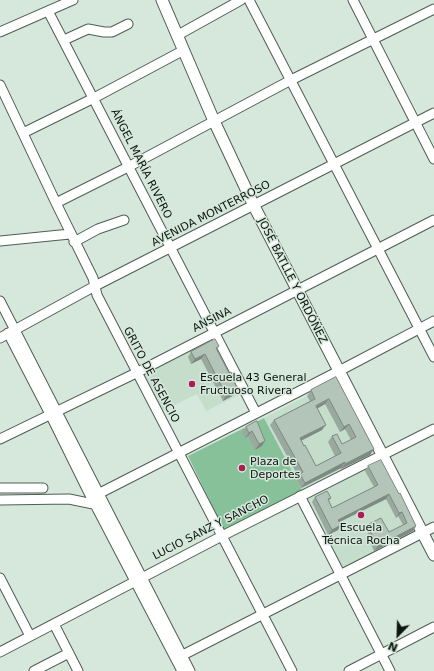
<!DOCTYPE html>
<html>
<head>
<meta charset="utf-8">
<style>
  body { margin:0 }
  #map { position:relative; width:434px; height:671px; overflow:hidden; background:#d6e8db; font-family:"DejaVu Sans",sans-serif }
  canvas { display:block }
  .north { position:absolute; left:378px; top:615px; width:40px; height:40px; -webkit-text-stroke:3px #d6e8db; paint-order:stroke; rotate:203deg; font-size:11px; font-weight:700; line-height:16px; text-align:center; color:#0e1510 }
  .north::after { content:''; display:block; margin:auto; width:14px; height:18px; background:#0e1510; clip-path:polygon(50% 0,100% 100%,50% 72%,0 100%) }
</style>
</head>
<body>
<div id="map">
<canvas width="434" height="671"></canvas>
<div class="north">N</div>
</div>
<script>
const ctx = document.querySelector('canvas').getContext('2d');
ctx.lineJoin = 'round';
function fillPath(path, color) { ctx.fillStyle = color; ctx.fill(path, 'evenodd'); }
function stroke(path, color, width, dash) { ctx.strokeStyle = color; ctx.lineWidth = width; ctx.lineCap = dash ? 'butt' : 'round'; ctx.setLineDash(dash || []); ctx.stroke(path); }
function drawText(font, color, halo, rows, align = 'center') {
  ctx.font = font + ' "DejaVu Sans",sans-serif'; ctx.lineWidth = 3; ctx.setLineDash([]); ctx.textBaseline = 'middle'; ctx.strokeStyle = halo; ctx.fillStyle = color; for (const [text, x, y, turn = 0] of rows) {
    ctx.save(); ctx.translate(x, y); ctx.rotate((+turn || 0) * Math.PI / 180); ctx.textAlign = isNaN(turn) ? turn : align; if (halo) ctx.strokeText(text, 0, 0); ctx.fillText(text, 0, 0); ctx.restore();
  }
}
fillPath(new Path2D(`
  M212 340 241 394 206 411 197 394 162 411 143 375Z
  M333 382 370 455 302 490 264 418Z
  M378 462 413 527V531L409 533V535L346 567 342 566 308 501 309 498Z`), '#c5decc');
fillPath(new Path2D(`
  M264 418 302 490 224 530 188 456Z`), '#87c199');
const minor = new Path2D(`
  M249 0 434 357
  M353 0 434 159
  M48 11 256 413
  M0 32 73 0
  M178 35 241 0
  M64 40 88 29 104 32H112L128 24
  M0 85 56 203 93 278 97 295 292 671
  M23 133 94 98 184 50
  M56 203 128 167 291 80 434 9
  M0 241 70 234
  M74 242 98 229 124 220
  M0 301 190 671
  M8 333 50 414 89 493 182 671
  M0 338 95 286 434 113
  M0 439 136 373 434 220
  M0 488H43
  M100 493 339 371 434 321
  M300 496 390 671
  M0 500 69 499 98 505
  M0 578 30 636
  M54 624 78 671
  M0 652 222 536 434 429
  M177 658 434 527
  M34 671 69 653
  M349 671 434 627`);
const major = new Path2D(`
  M162 0 214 121 254 206 434 555`);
stroke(minor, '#4e5e53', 11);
stroke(major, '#4e5e53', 13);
stroke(minor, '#fff', 9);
stroke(major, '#fff', 11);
fillPath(new Path2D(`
  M219 346 217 350 229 373 236 381 234 383 238 389 234 395 223 401 201 359 191 364 188 357 191 352Z
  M336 377 374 449 370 455 341 469V468L301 488 296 479 298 476 270 425 274 420 310 401 307 396 311 390ZM325 404 340 432 345 429 351 440 342 444 332 436 328 442 335 456 316 466 301 441 322 430 317 409Z
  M257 421 262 446 255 450 248 436 245 438 242 432 246 427Z
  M368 466 399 494 416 526 413 531 374 551 367 535 368 533 366 529 369 524 389 532 403 525 398 516 396 518 386 499 340 522 338 530 328 535 312 502 315 497 331 498 329 501 332 508 374 487 365 471Z`), '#9aa99e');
fillPath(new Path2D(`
  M205 354 201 359 191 364 195 359Z
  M238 389 234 395 223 401 226 395Z
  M329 399 325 404 312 411 316 406Z
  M349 424 345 429 340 432 344 427Z
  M326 425 322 430 296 443 300 438Z
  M252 431 248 436 245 438 249 433Z
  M265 441 262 446 255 450 259 444Z
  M374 449 370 455 341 469 345 464Z
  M345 462 341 468 301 488 305 483Z
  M389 494 386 499 335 524 338 520Z
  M402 512 396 518 399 513Z
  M341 525 338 530 328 535 332 530Z
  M416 526 413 531 374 551 378 546Z`), '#7d8a81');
const building = new Path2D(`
  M215 339 219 346 216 348 229 373 231 372 236 381 234 382 238 389 226 395 205 354 195 359 191 352Z
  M336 377 374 449 345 464V462L305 483 300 474 303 472 274 420 315 399 311 390ZM329 399 344 427 349 424 356 437 342 444 337 434 332 436 341 453 316 466 305 445 304 446 300 438 326 425 316 406Z
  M257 421 265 441 259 444 252 431 249 433 246 427Z
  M381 460 399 494 400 493 416 526 378 546 370 531 372 530 369 524 381 518 389 532 407 523 402 512 399 513 389 494 338 520 341 525 332 530 315 497 327 491 331 498 328 499 332 508 378 485 368 466Z`);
fillPath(building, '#b3c5b8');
stroke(building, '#7d8a81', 1);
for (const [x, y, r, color] of [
  [192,384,4,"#ac1c55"],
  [242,468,4,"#ac1c55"],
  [361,515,4,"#ac1c55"]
]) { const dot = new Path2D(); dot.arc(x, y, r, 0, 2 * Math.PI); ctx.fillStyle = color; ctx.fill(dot); stroke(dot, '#d6e8db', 1.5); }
drawText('11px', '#0e1510', '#d6e8db', [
  ["ÁNGEL MARÍA RIVERO",141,164,63],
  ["AVENIDA MONTERROSO",211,214,-27],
  ["JOSÉ BATLLE Y ORDÓÑEZ",292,281,63],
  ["ANSINA",212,320,-27],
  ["GRITO DE ASENCIO",151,375,62],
  ["LUCIO SANZ Y SANCHO",211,528,-27]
]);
drawText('11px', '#0e1510', '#d6e8db', [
  ["Escuela 43 General",200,378],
  ["Fructuoso Rivera",200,391],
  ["Plaza de",250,462],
  ["Deportes",250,475],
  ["Escuela",361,528,"center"],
  ["Técnica Rocha",361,541,"center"]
], 'left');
</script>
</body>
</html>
